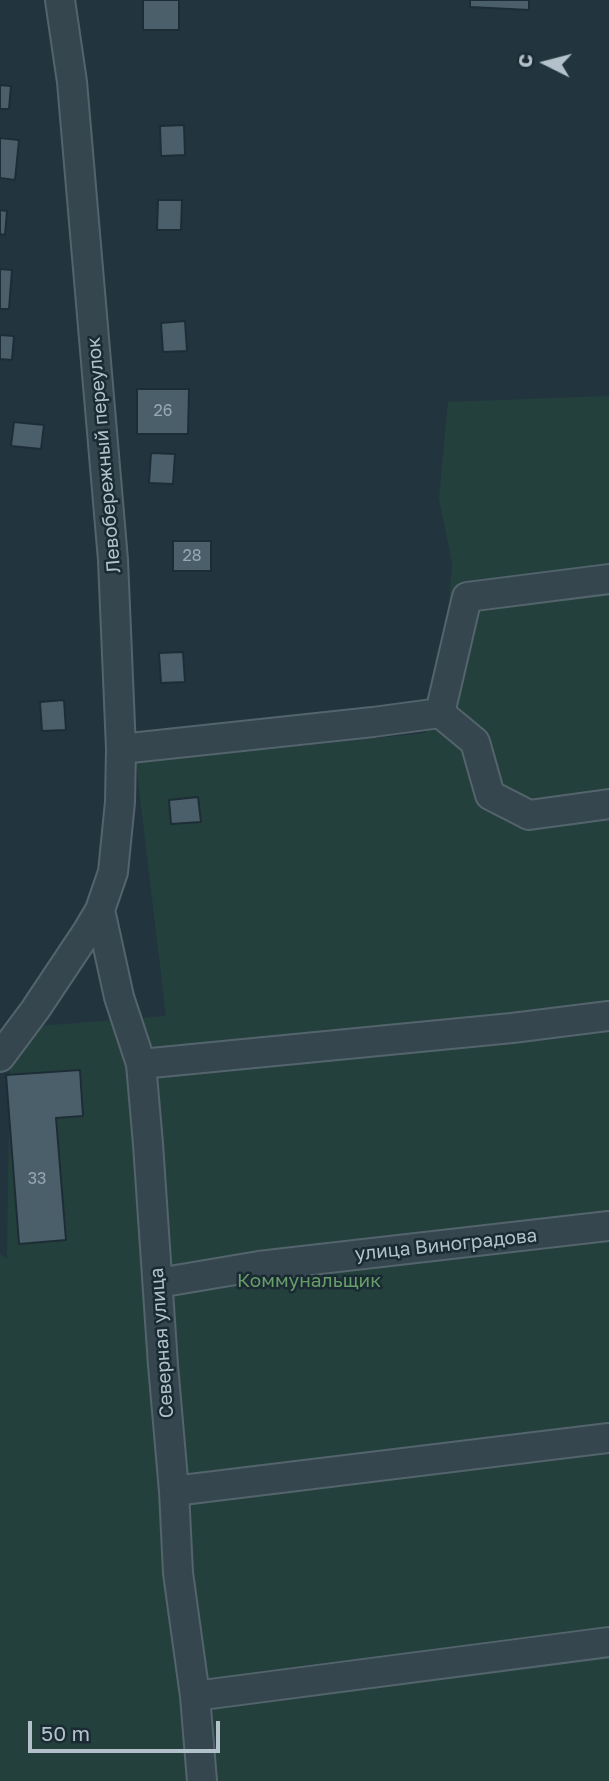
<!DOCTYPE html>
<html>
<head>
<meta charset="utf-8">
<style>
  body { margin:0 }
  #map { position:relative; width:609px; height:1781px; overflow:hidden; background:#22353f; font-family:"Golos Text",sans-serif }
  canvas { display:block }
  .north { position:absolute; left:511px; top:28px; width:70px; height:70px; -webkit-text-stroke:5px #1b2b34; paint-order:stroke; rotate:276deg; font-size:19px; font-weight:700; line-height:28px; text-align:center; color:#b2c1ca }
  .north::after { content:''; display:block; margin:auto; width:24px; height:32px; background:#b2c1ca; clip-path:polygon(50% 0,100% 100%,50% 72%,0 100%) }
  .scale { position:absolute; left:28px; top:1721px; width:192px; height:32px; box-sizing:border-box; border:4px solid #b2c1ca; border-top:0; padding-left:9px; font-size:21px; line-height:24px; white-space:nowrap; color:#b2c1ca; -webkit-text-stroke:5px #1b2b34; paint-order:stroke }
</style>
</head>
<body>
<div id="map">
<canvas width="609" height="1781"></canvas>
<div class="north">С</div>
<div class="scale">50 m</div>
</div>
<script>
const ctx = document.querySelector('canvas').getContext('2d');
ctx.lineJoin = 'round';
function fillPath(path, color) { ctx.fillStyle = color; ctx.fill(path, 'evenodd'); }
function stroke(path, color, width, dash) { ctx.strokeStyle = color; ctx.lineWidth = width; ctx.lineCap = dash ? 'butt' : 'round'; ctx.setLineDash(dash || []); ctx.stroke(path); }
function drawText(font, color, halo, rows, align = 'center') {
  ctx.font = font + ' "Golos Text",sans-serif'; ctx.lineWidth = 5; ctx.setLineDash([]); ctx.textBaseline = 'middle'; ctx.strokeStyle = halo; ctx.fillStyle = color; for (const [text, x, y, turn = 0] of rows) {
    ctx.save(); ctx.translate(x, y); ctx.rotate((+turn || 0) * Math.PI / 180); ctx.textAlign = isNaN(turn) ? turn : align; if (halo) ctx.strokeText(text, 0, 0); ctx.fillText(text, 0, 0); ctx.restore();
  }
}
fillPath(new Path2D(`
  M609 396V1781H0V1254L7 1259 10 1064 38 1026 166 1016 136 763 426 733 448 621 452 562 439 499 448 402Z`), '#24403d');
const building = new Path2D(`
  M143 0H179V30H143Z
  M470 0H529V10L470 7Z
  M0 85 11 86 9 109H0Z
  M184 125 185 155 161 156 160 126Z
  M0 138 19 140 15 180 0 178Z
  M158 200H182L181 230H157Z
  M0 210 7 211 5 235 0 234Z
  M0 269 12 270 9 309H0Z
  M185 321 187 351 163 352 161 323Z
  M0 335 14 336 12 360 0 359Z
  M137 389H189L188 434H137Z
  M14 422 44 425 41 449 11 446Z
  M151 453 175 454 173 484 149 483Z
  M173 541H211V571H173Z
  M183 652 185 682 161 683 159 653Z
  M64 700 66 730 42 731 40 702Z
  M198 797 201 822 171 824 169 800Z
  M80 1070 83 1116 56 1118 66 1240 19 1244 6 1075Z`);
fillPath(building, '#4b5f6b');
stroke(building, '#1d2d36', 2);
const minor = new Path2D(`
  M440 713 467 597 609 579
  M121 749 373 722 440 713 475 742 490 795 529 815 609 804
  M100 910 119 997 141 1064 148 1144 163 1365 174 1491 178 1573 195 1696 202 1781
  M0 1057 35 1010 87 932 100 910 113 872 120 802 121 749 113 560 72 82 60 0
  M141 1064 512 1028 609 1016
  M158 1283 259 1266 609 1226
  M174 1491 609 1438
  M195 1696 609 1642`);
stroke(minor, '#54646d', 32);
stroke(minor, '#36464f', 28);
drawText('16px', '#98a8b2', null, [
  ["26",163,411],
  ["28",192,556],
  ["33",37,1179]
]);
drawText('19px', '#b2c1ca', '#1b2b34', [
  ["Левобережный переулок",104,455,-95],
  ["улица Виноградова",446,1245,-6],
  ["Северная улица",162,1343,-94]
]);
drawText('19px', '#679d68', '#1b2b34', [
  ["Коммунальщик",309,1281]
]);
</script>
</body>
</html>
